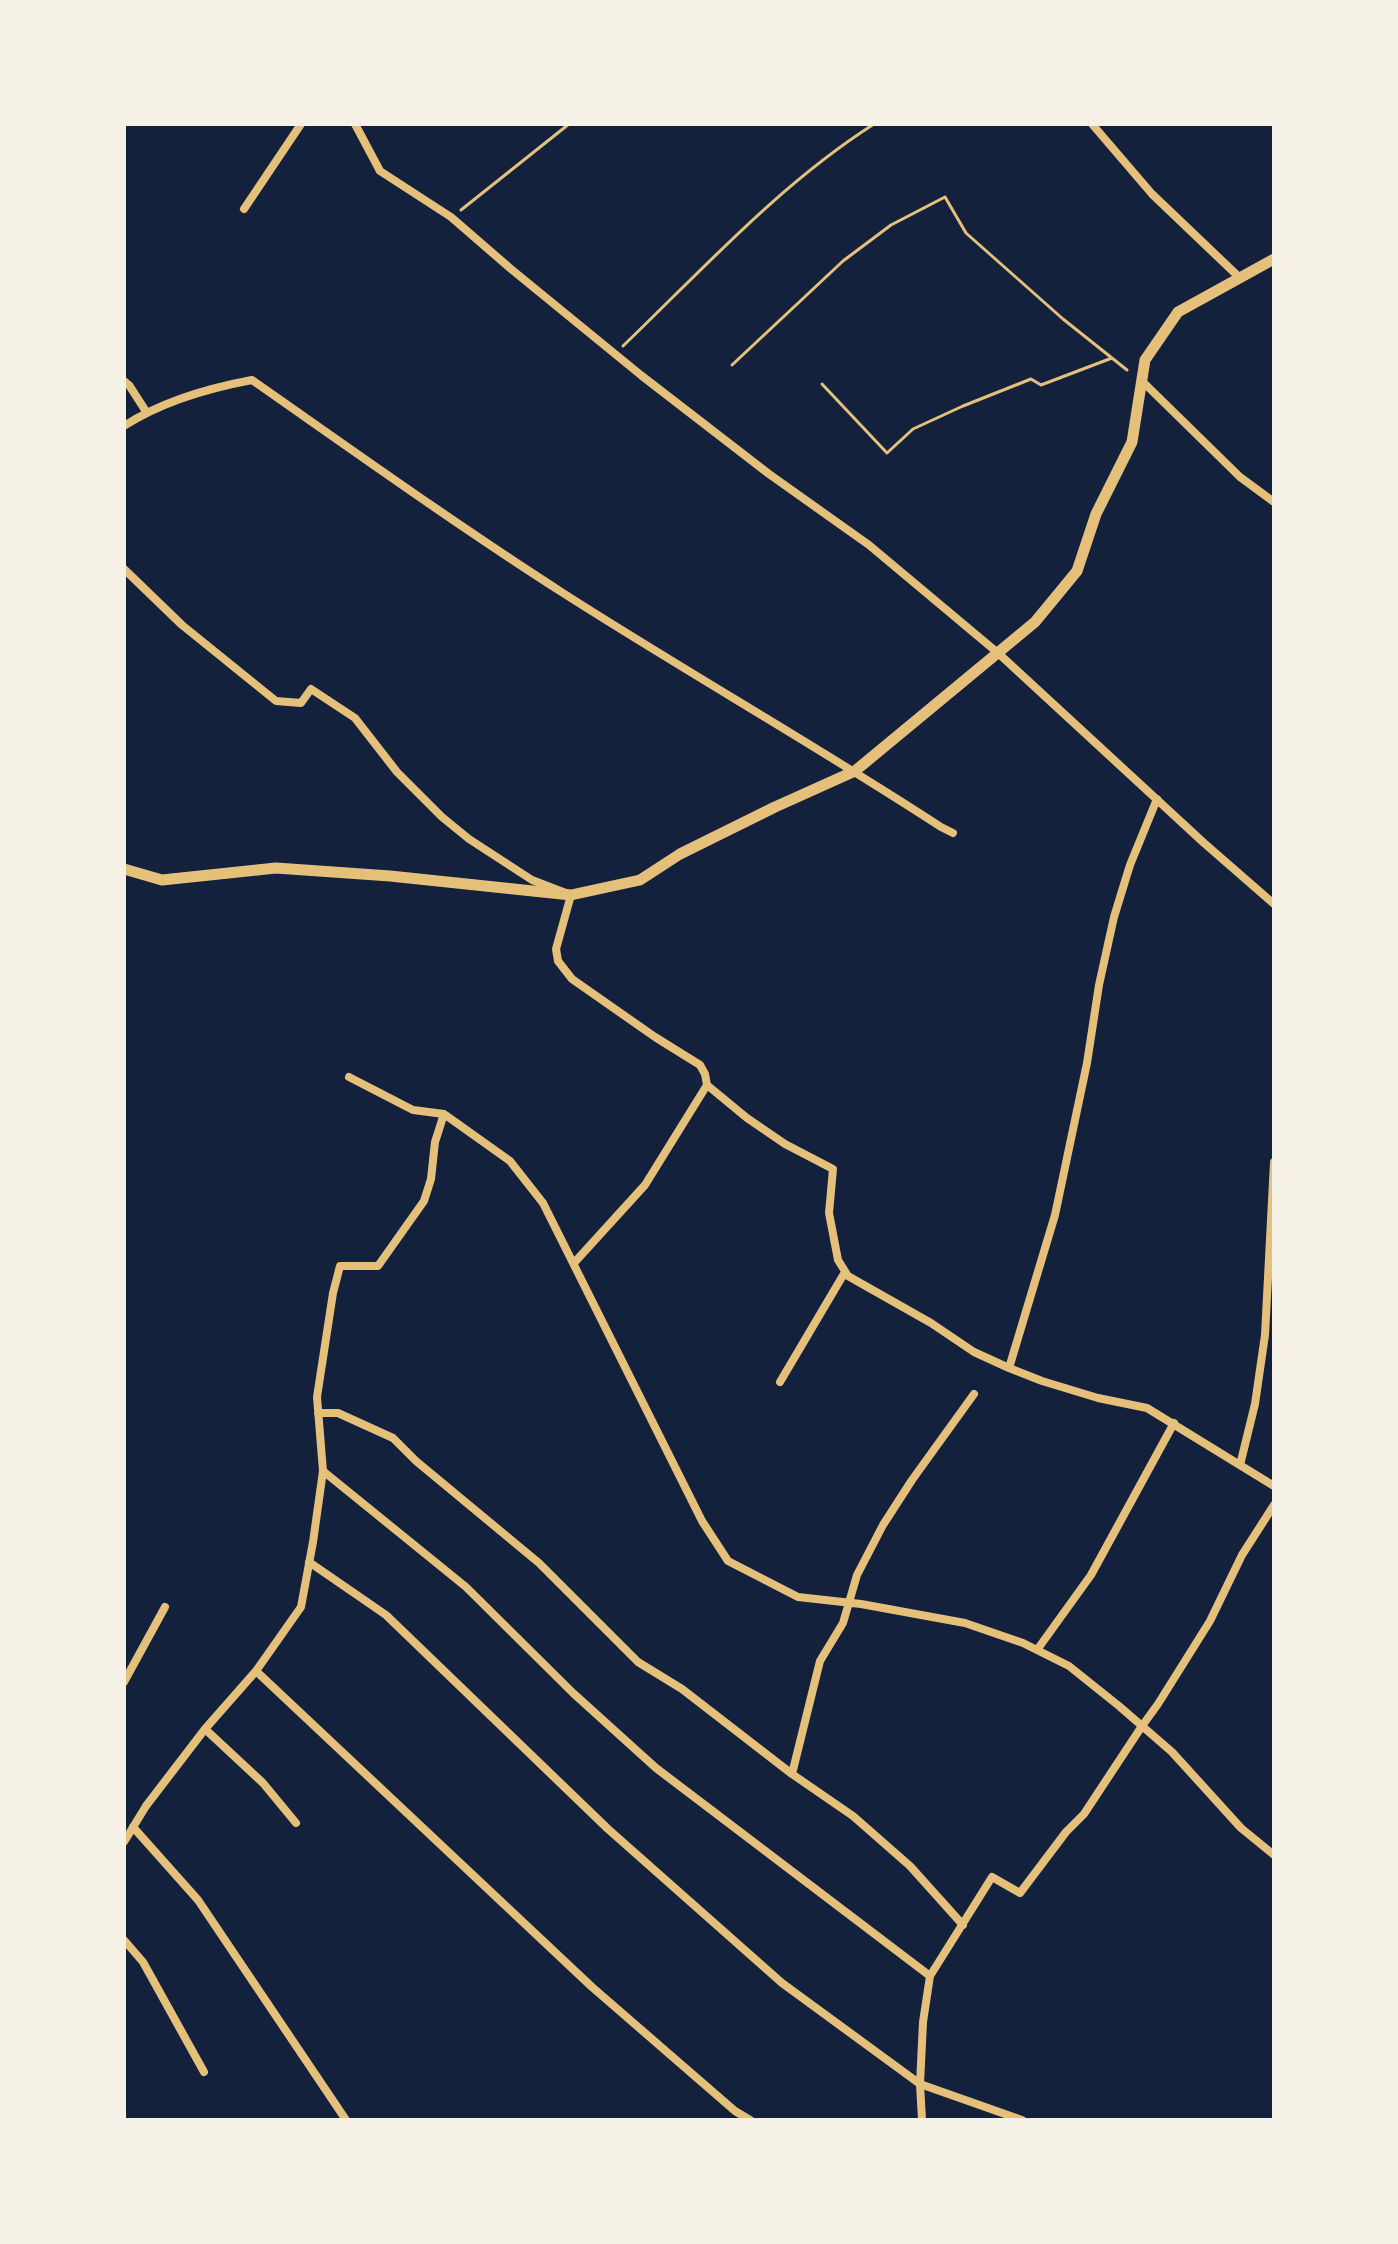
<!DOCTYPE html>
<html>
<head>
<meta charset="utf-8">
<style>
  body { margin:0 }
  #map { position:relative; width:1398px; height:2244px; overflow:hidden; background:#14213d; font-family:"DM Sans",sans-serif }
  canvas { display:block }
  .frame { position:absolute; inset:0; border:126px solid #f6f1e7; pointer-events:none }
</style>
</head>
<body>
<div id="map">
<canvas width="1398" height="2244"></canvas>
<div class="frame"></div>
</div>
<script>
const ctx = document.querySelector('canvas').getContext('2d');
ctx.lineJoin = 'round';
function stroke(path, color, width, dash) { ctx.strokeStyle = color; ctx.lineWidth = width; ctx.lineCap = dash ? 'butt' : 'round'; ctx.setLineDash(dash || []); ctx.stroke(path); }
stroke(new Path2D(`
  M461 210 569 124
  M623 346C703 269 780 184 874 124
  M732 365 843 261 891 225 945 197 966 233 1063 319 1127 370
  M822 384 887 453 913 429 963 406 1031 379 1041 385 1112 358`), '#e5c07b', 3);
stroke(new Path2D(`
  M355 124 380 171 451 217 511 269 642 376 769 474 869 545 998 653 1204 843 1274 904
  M1092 124 1152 194 1240 278
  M244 209 301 124
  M124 381 129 385 147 413
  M1143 382 1240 477 1274 502
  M124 426C161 402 209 388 252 380 355 452 457 525 563 593 688 673 817 746 941 827L953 833
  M124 569 182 625 276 701 301 703 311 689 355 718 397 772 442 817 469 839 532 880 571 895 556 949 558 961 572 979 655 1037 700 1065 705 1074 707 1085 645 1185 574 1263
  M349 1077 413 1110 444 1114 510 1161 543 1203 702 1521 728 1561 798 1597 861 1604 965 1623 1023 1643 1069 1666 1119 1706 1172 1752 1241 1828 1274 1855
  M707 1085 747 1118 785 1144 833 1169 829 1213 838 1260 848 1276 931 1323 974 1352 1009 1368 1042 1381 1098 1398 1147 1408 1274 1486
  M1009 1368 1055 1215 1087 1063 1099 985 1114 917 1130 865 1157 799
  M780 1382 845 1272
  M318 1413H338L393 1438 416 1461 539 1563 638 1662 682 1689 792 1774 853 1816 910 1866 963 1925
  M1240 1465 1255 1404 1265 1335 1274 1162
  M323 1471 466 1587 573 1693 656 1768 930 1976
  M309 1562 386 1615 608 1829 782 1983 920 2084 1022 2120
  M1037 1650 1091 1575 1174 1423
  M256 1671 592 1987 735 2111 750 2120
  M124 1682 165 1607
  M205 1729 263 1783 296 1823
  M792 1774 820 1661 843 1623 857 1575 883 1525 912 1480 974 1394
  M133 1827 198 1900 346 2120
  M124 1842 146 1806 205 1729 256 1671 301 1607 313 1542 323 1471 317 1397 333 1293 340 1266H378L424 1201 431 1179 435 1142 444 1114
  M124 1940 143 1962 204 2072
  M922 2120 920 2084 923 2022 930 1976 992 1877 1020 1893 1066 1832 1084 1814 1142 1726 1158 1704 1210 1621 1242 1555 1274 1505`), '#e5c07b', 8);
stroke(new Path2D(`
  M124 869 162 880 276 868 390 876 571 895 640 880 680 854 775 807 855 771 1035 622 1077 571 1096 514 1132 442 1145 360 1178 312 1274 259`), '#e5c07b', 11);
</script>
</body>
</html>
